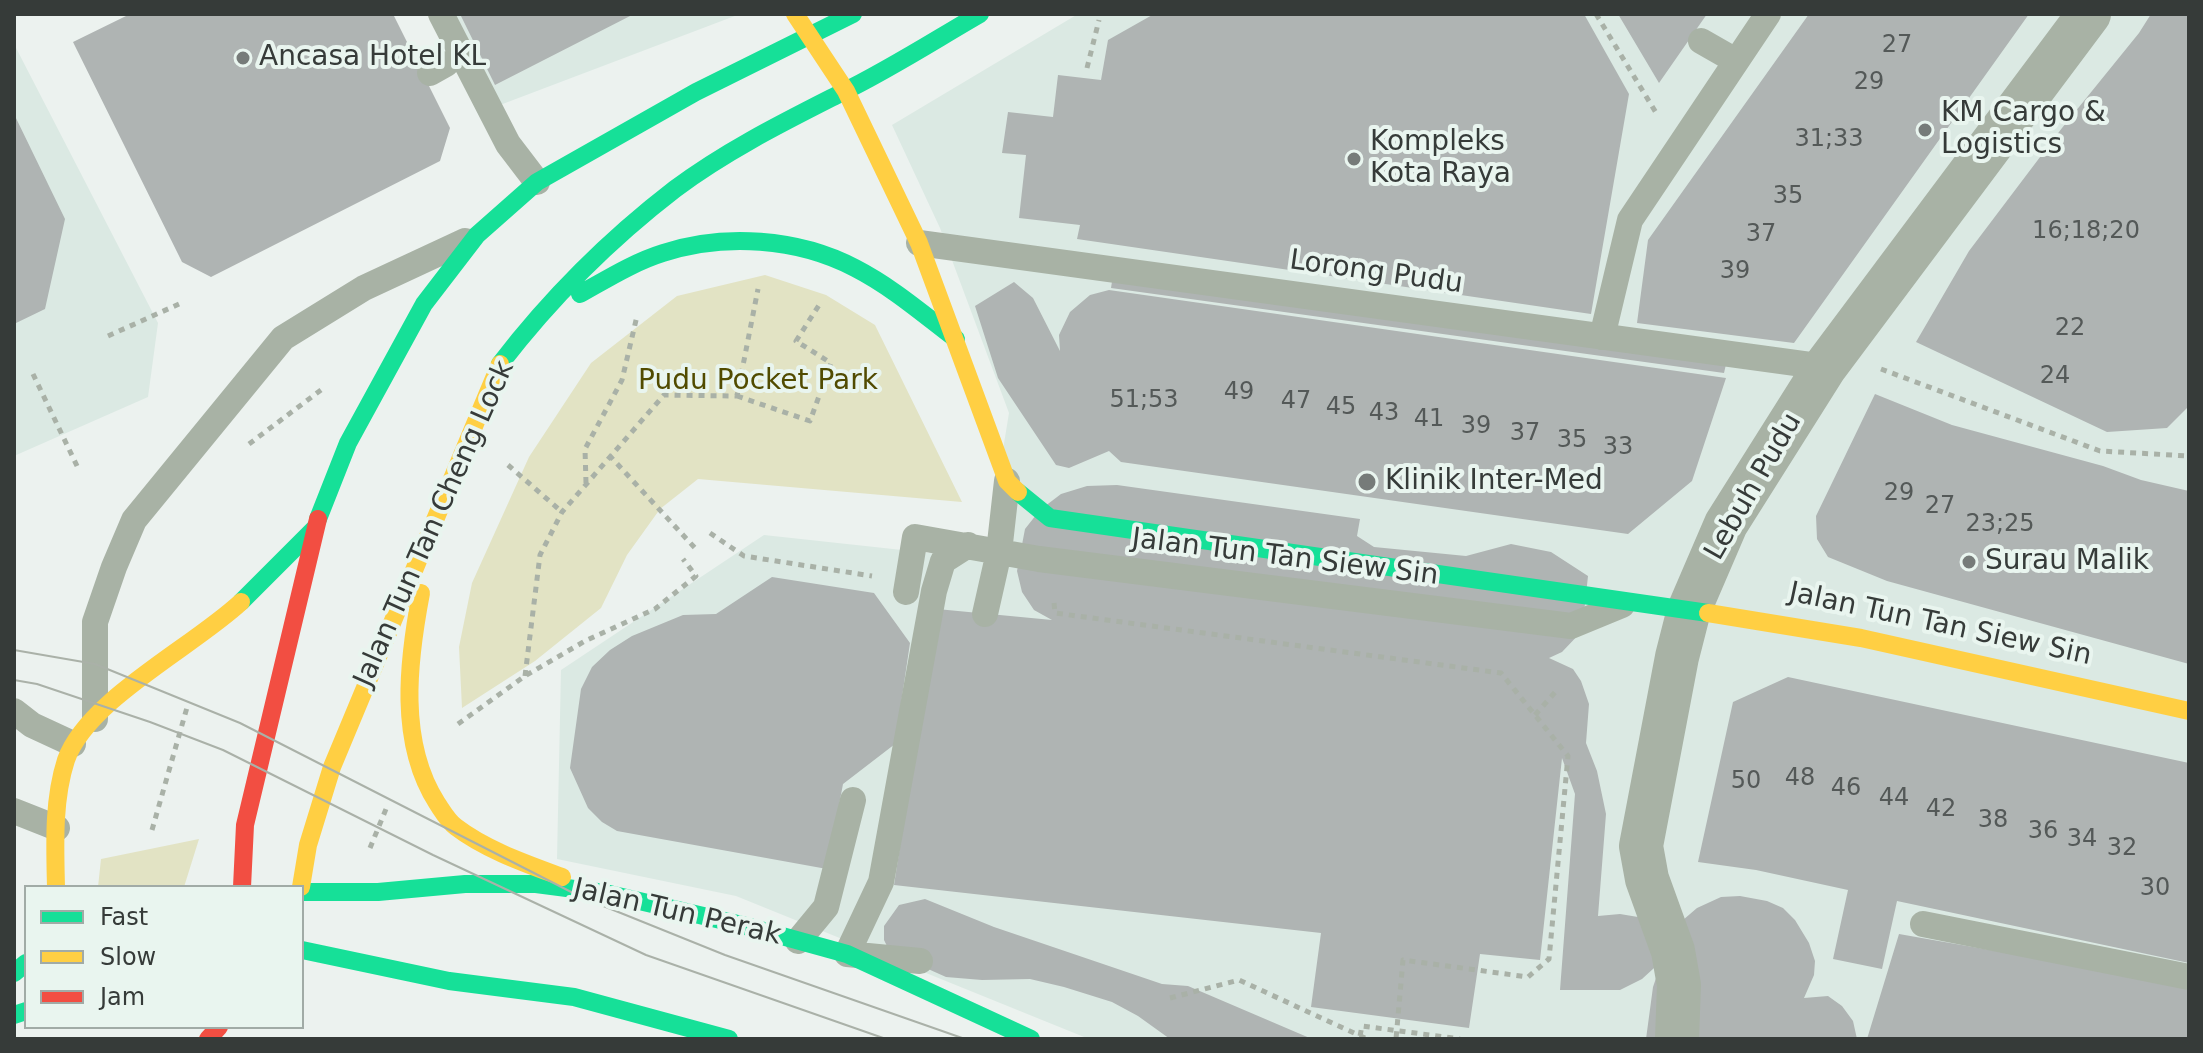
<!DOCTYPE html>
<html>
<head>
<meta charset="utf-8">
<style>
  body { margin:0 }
  #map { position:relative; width:2203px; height:1053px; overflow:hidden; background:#ecf2ef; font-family:"DejaVu Sans",sans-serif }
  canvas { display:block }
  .frame { position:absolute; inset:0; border:16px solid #363b39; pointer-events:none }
  .legend { position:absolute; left:24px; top:885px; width:280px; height:144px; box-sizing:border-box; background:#e9f5ef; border:2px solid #a1aba6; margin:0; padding:10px 14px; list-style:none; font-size:24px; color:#363b39 }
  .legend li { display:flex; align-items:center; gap:16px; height:40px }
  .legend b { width:40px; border:2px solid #a1aba6 }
</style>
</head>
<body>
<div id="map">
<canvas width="2203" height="1053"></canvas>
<div class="frame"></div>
<ul class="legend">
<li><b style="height:10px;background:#16e098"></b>Fast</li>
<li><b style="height:10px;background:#ffcf43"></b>Slow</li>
<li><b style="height:10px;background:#f24e42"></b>Jam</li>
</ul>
</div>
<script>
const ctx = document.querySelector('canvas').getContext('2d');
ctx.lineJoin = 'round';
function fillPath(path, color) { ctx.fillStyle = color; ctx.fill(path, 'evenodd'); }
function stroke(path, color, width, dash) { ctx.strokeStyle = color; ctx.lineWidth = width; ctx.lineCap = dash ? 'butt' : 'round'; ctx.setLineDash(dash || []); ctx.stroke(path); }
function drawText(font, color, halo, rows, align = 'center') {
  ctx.font = font + ' "DejaVu Sans",sans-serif'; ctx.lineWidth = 8; ctx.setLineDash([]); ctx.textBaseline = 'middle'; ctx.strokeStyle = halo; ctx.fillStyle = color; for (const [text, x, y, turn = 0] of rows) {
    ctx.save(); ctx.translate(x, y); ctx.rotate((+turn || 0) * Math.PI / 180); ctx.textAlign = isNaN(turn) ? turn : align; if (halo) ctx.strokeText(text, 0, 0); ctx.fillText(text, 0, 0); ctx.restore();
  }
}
fillPath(new Path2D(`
  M455 14H740L500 105Z
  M1078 14H2189V1039H1089L736 896 557 859 561 670 764 535 985 559 1009 413 940 228 892 125Z
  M14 44 158 323 148 397 14 456Z`), '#dbe9e3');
fillPath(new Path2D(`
  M765 275 826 295 875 325 962 502 698 479 660 509 627 555 601 608 535 661 462 708 459 647 472 583 529 457 591 363 677 296Z
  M199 839 184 887H98L101 859Z`), '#e2e3c4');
fillPath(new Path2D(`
  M125 14H393L450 128 440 161 211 277 182 262 73 42 126 16Z
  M460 14H634L495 85Z
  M1154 14H1584L1629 94 1591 314 1077 239 1080 225 1019 218 1026 155 1002 153 1008 112 1053 117 1058 75 1101 80 1108 40Z
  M1618 14H1707L1659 83Z
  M1809 14H2029L1794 343 1637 323 1648 240Z
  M2151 14H2189V406L2167 428 2107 432 1916 342 1969 251 2062 128 2139 33Z
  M14 114 65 219 45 309 14 324Z
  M1113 275 1727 360 1724 373 1111 288Z
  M1014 282 1033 298 1060 351 1059 335 1070 312 1090 295 1109 290 1726 378 1692 481 1628 534 1121 462 1109 451 1069 468 1056 465 998 378 975 306Z
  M1875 394 1952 425 2103 466 2141 480 2189 491V664L1887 581 1828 557 1817 539 1816 516Z
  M1117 485 1360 519 1357 536 1374 547 1466 556 1511 544 1551 552 1588 576 1582 631 1562 652 1549 658 1573 669 1581 681 1589 704 1586 743 1597 771 1606 814 1598 916 1620 914 1638 917 1657 935 1654 968 1642 979 1620 990H1560L1575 794 1562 758 1540 960 1480 954 1469 1028 1311 1007 1321 933 894 885 937 609 1052 620 1034 610 1022 592 1017 571 1025 529 1040 510 1061 494 1087 486Z
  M772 577 874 593 910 643 895 744 843 784 827 869 617 831 602 822 588 808 570 768 581 689 592 667 610 650 632 636 683 615 716 614Z
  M1788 677 2189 763V963L1897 901 1882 969 1833 959 1848 890 1756 870 1698 862 1733 702Z
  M1740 896 1767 901 1783 908 1795 920 1809 943 1815 961 1814 975 1804 998 1828 996 1842 1006 1853 1021 1857 1039H1646L1653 987 1668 943 1683 920 1697 908 1721 897Z
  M925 899 994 927 1162 984 1188 986 1312 1039H1170L1138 1016 1112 1002 1064 987 1030 979 982 980 946 977 890 952 884 940V926L899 905Z
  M1899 934 2189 985V1039H1867Z`), '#afb4b3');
stroke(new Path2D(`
  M1596 14 1658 116
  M1087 68 1099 20
  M108 336 179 304
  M1881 369 2100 451 2189 456
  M33 374 78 468
  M737 396 810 421 831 363 796 341 821 302
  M249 444 321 390
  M609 455 695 548
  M508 465 562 512
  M586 483 585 449 622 380 637 316
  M710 533 744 556 872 576
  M1054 603 1055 613 1501 673 1568 756 1549 959 1528 977 1403 960 1396 1039
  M525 676 540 555 562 512 664 395 737 396 758 289
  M1535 715 1557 690
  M458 724 525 676 585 641 655 609 696 576 683 559
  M152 830 188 704
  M370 848 386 809
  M1170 998 1239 980 1367 1039
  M1360 1036 1362 1026 1460 1039`), '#a9b1a7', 5, [6, 6]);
stroke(new Path2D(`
  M441 14 508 144 537 182
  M1701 41 1736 61
  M430 73 446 64
  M919 243 1825 367
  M1602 337 1630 220 1768 14
  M906 592 915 537 1039 559 1571 626 1622 605
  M985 614 999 552 1007 481
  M14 711 32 725 73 744
  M95 719V622L114 567 134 520 283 338 364 288 465 241
  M14 811 57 828
  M1923 924 2189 977
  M798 941 826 907 853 800
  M920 961 847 954 881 882 934 591 943 561 968 545`), '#a8b2a5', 26);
stroke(new Path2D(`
  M1677 1039 1679 985 1673 951 1647 879 1641 846 1677 657 1689 610 1726 524 1825 367 2089 14`), '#a8b2a5', 44);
stroke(new Path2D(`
  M580 294C607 279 634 262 663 253 724 233 798 238 855 268 892 287 923 314 956 339
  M500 364C550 299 610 239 675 189 727 150 786 121 843 92 890 69 935 40 980 14
  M1018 492 1050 518 1708 613
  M318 519 348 443 424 304 477 235 537 182 696 92 853 14
  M241 602 315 528
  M302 892H378L465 884H536L605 893 742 925 847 954 1031 1039
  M302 950 449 981 574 997 729 1039
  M14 973 26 963
  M14 1015 26 1011`), '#16e098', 18);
stroke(new Path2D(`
  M795 14 846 91 919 243 1007 481 1018 492
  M421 593C408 661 398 742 437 803 443 812 448 821 456 827 486 850 527 864 562 877
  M1708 613 1861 638 2189 711
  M56 887C55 845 53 800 66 760 87 700 193 647 241 602
  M301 887 308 845 332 767 500 364`), '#ffcf43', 18);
stroke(new Path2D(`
  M242 887 245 825 318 519
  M208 1039 219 1027`), '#f24e42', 18);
stroke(new Path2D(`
  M14 650 95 664 240 723 581 897 725 955 965 1039
  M14 680 37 684 150 722 223 750 433 855 646 955 886 1039`), '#aab1a8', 2);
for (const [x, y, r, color] of [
  [243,58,8,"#767b79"],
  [1925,130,8,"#767b79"],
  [1354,159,8,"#767b79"],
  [1367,482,10,"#767b79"],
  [1969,562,8,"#767b79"]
]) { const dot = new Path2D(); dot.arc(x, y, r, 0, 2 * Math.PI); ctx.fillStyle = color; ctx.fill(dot); stroke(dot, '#e9f5ef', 3); }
drawText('24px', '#545958', null, [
  ["27",1897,46],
  ["29",1869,83],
  ["31;33",1829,140],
  ["35",1788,197],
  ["16;18;20",2086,232],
  ["37",1761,235],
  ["39",1735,272],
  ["22",2070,329],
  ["24",2055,377],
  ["49",1239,393],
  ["51;53",1144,401],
  ["47",1296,402],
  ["45",1341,408],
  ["43",1384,414],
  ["41",1429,420],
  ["39",1476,427],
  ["37",1525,434],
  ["35",1572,441],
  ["33",1618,448],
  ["29",1899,494],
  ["27",1940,507],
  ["23;25",2000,525],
  ["48",1800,779],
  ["50",1746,782],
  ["46",1846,789],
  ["44",1894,799],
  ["42",1941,810],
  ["38",1993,821],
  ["36",2043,832],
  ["34",2082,840],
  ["32",2122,849],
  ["30",2155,889]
]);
drawText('28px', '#363b39', '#e9f5ef', [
  ["Ancasa Hotel KL",259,58],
  ["KM Cargo &",1941,114],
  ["Logistics",1941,146],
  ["Kompleks",1370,143],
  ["Kota Raya",1370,175],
  ["Klinik Inter-Med",1385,482],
  ["Surau Malik",1985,562]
], 'left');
drawText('28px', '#363b39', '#e9f5ef', [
  ["Lorong Pudu",1376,273,8],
  ["Lebuh Pudu",1754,487,-60],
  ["Jalan Tun Tan Cheng Lock",435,524,-66],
  ["Jalan Tun Tan Siew Sin",1285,558,7],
  ["Jalan Tun Tan Siew Sin",1940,625,12],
  ["Jalan Tun Perak",677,913,13]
]);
drawText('28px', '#514b00', '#e9f5ef', [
  ["Pudu Pocket Park",758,382]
]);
</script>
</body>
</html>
